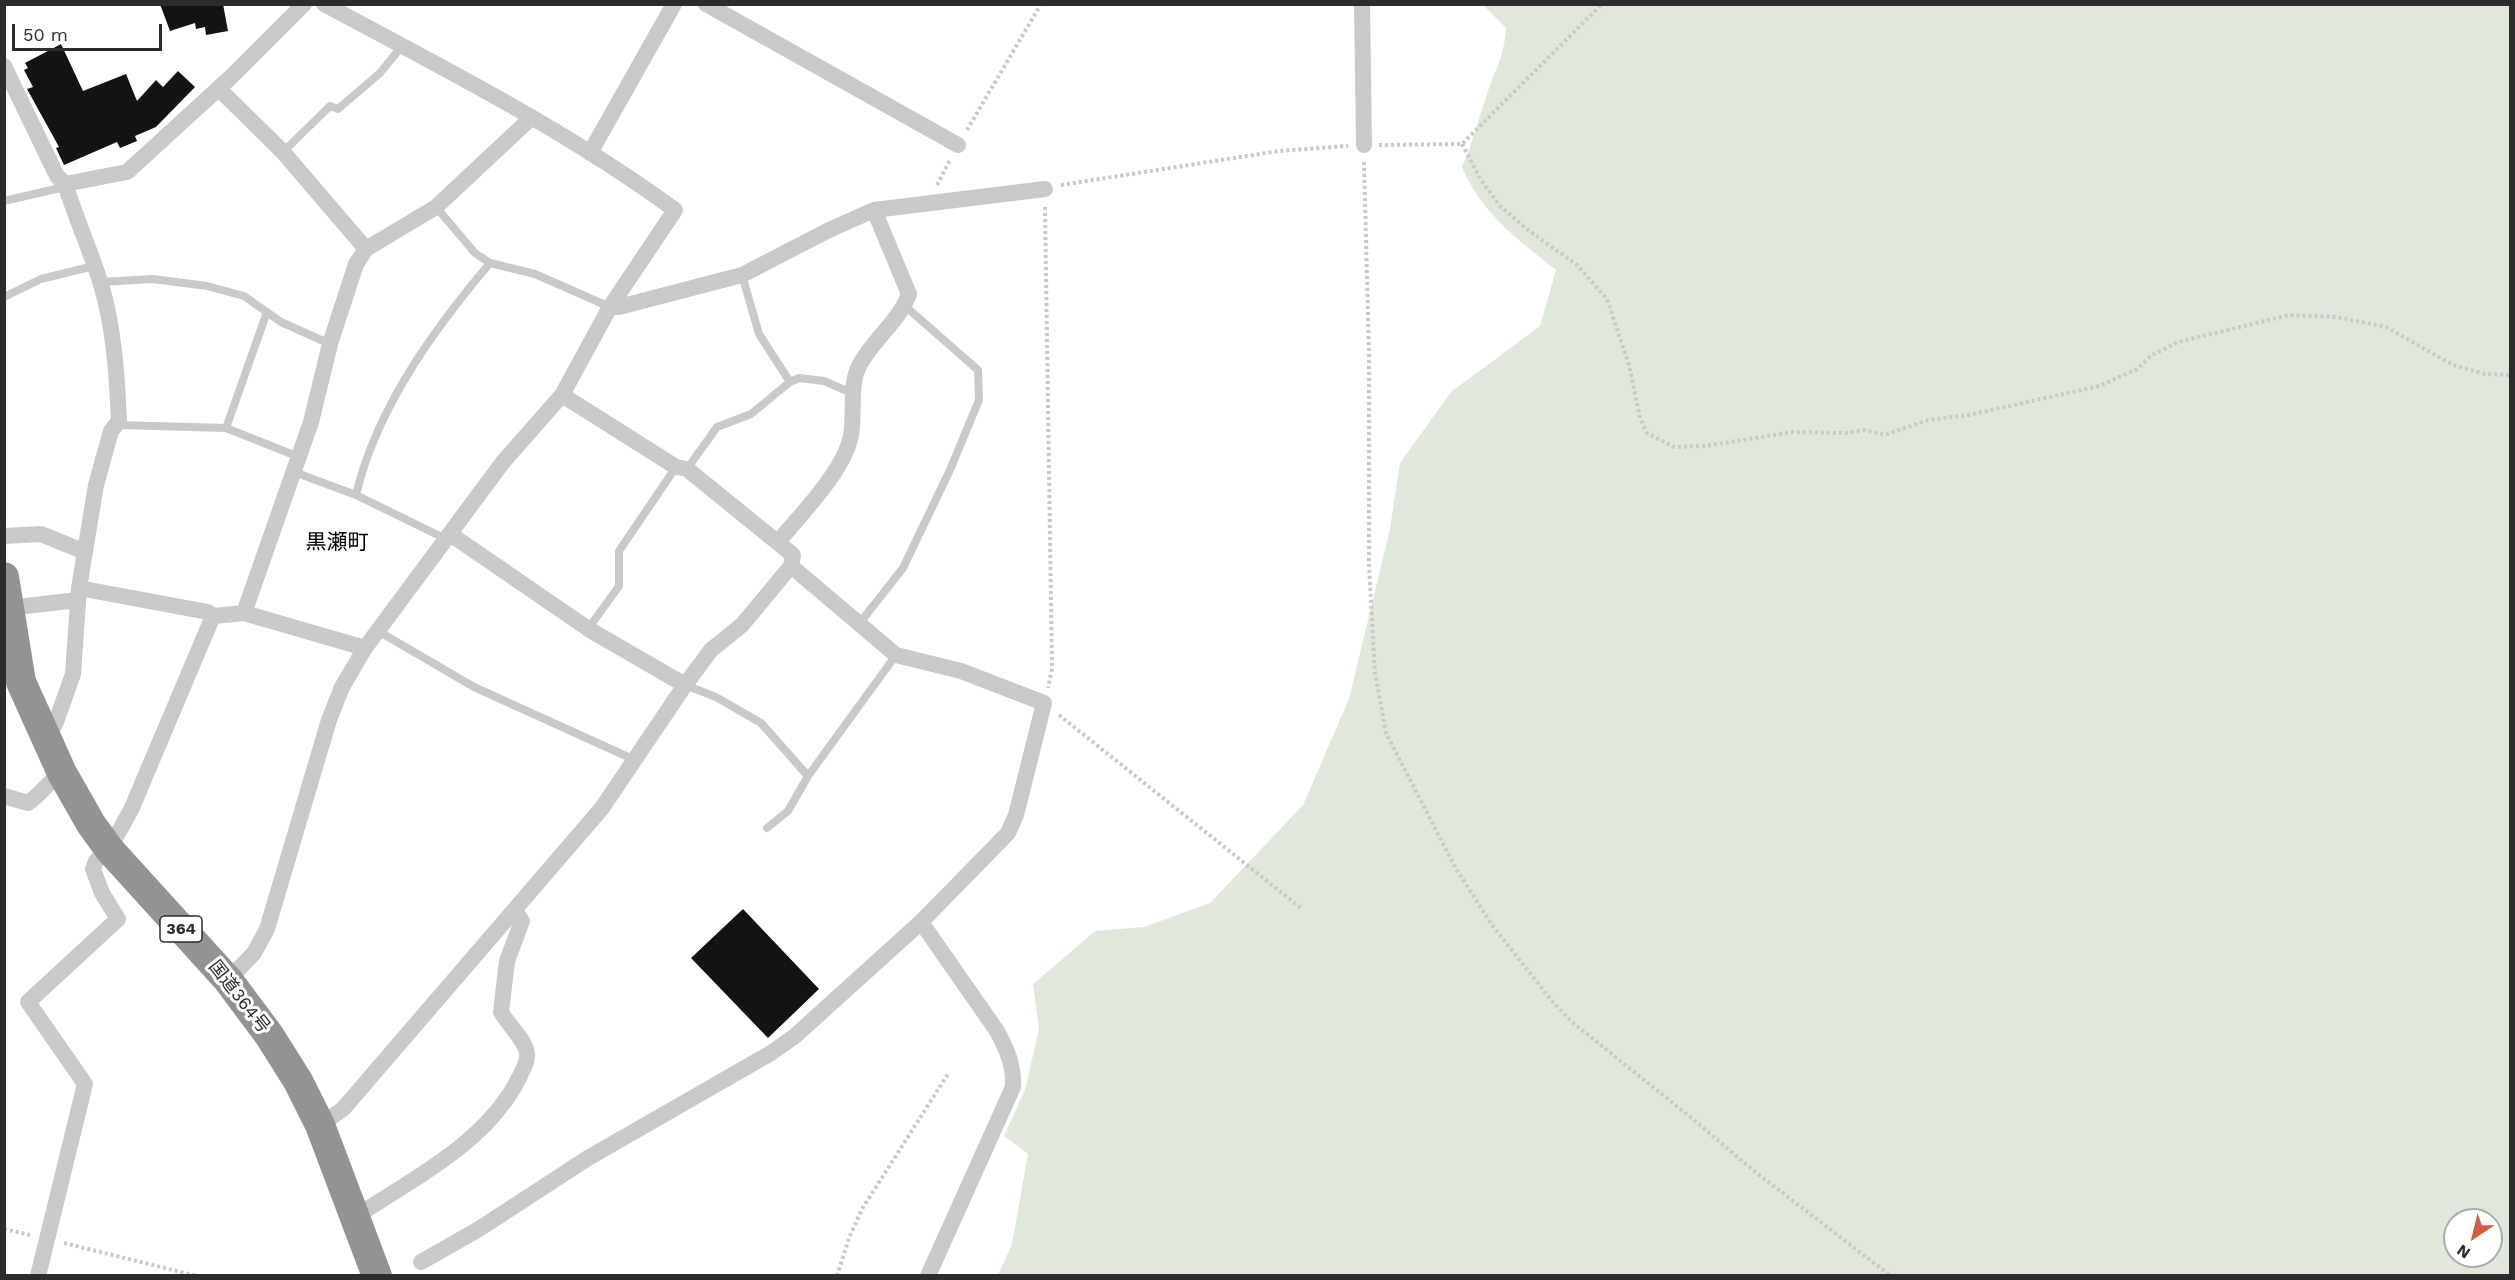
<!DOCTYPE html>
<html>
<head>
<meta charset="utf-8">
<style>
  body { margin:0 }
  #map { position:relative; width:2515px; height:1280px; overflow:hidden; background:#fff; font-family:"Work Sans",sans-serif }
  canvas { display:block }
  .frame { position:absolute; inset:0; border:6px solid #2c2c2c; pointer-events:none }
  .north { position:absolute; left:2443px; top:1208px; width:60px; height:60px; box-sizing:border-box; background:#fff; border:2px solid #ababab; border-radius:50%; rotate:215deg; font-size:16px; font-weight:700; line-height:24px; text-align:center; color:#2c2c2c }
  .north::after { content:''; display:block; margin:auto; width:21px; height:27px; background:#ce5f43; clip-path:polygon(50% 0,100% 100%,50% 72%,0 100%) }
  .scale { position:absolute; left:12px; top:24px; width:150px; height:27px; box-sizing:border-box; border:3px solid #2c2c2c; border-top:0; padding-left:8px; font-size:18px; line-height:21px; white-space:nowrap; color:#2c2c2c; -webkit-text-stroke:4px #fff; paint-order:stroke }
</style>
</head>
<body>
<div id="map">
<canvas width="2515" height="1280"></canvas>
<div class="frame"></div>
<div class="north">N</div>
<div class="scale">50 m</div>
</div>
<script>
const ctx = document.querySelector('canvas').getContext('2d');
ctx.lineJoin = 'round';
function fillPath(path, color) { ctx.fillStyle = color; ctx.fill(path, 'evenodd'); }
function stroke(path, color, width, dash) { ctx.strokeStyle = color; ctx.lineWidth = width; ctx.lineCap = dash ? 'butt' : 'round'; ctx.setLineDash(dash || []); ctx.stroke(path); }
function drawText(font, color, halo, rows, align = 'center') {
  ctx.font = font + ' "Work Sans","Noto Sans JP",sans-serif'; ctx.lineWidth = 6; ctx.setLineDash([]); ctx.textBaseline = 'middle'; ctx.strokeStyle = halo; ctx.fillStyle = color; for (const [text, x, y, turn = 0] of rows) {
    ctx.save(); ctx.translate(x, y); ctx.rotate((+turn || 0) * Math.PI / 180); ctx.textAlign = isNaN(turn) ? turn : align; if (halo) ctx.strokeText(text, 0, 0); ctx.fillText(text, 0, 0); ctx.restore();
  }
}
fillPath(new Path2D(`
  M1483 5H2510V1275H998L1012 1244 1028 1154 1004 1136 1025 1090 1039 1029 1033 984 1095 931 1144 927 1210 903 1303 805 1349 699 1390 529 1400 463 1451 392 1540 326 1556 270C1518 240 1481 213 1462 167 1473 142 1479 117 1488 91 1497 65 1504 57 1506 28ZM2455 1220H2491V1256H2455Z`), '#dfe8db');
fillPath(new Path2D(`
  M160 4H223L228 31 206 35 205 27 196 29 195 23 170 31Z
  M61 44 83 91 126 74 137 101 156 80 163 87 178 71 195 87 156 127 135 136 137 141 120 148 117 142 64 165 56 148 59 147 27 89 33 87 24 70 28 68 25 63Z
  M743 909 819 989 768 1038 691 958Z`), '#131313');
stroke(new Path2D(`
  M967 130 1041 4
  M1462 144 1481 180 1500 206 1528 230 1577 265 1607 299 1629 365 1640 418 1647 433 1674 447 1705 446 1793 432 1845 433 1865 430 1885 435 1928 420 1969 415 2099 386 2137 369 2152 355 2178 342 2289 315 2336 317 2386 327 2453 365 2485 374 2510 375
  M1379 145 1462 144 1602 4
  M1364 162 1369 353V565L1375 673 1386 733 1455 867 1492 925 1552 1001 1572 1022 1694 1120 1754 1171 1891 1276
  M937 185 950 160
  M1061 185 1279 151 1348 146
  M1045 207 1052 669 1048 688
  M1059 715 1302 909
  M4 1229 30 1235
  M64 1243 197 1276
  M837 1276 849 1238 862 1209 948 1074`), '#c9c9c9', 4, [3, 3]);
stroke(new Path2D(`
  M283 152 330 106 338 109 380 73 402 46
  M4 201 60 188 65 184
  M436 207 475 253 490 263 535 274 610 307
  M742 275 759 334 790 382
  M100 282 153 279 207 286 244 296 281 322 330 344
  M4 297 41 279 94 266
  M117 425 226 428 299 457
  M226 428 267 312
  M687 469 717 427 751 414 790 382 799 378 824 381 854 394
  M294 472 356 495 446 539
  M356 495C376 409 434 329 490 263
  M859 624 903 568 950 470 979 400 978 370 905 306
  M588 629 619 586V551L676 467
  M378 631 474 687 635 760
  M685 685 716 697 761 723 808 776
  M767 828 788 811 808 776 896 655`), '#c9c9c9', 8);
stroke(new Path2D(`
  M706 4 958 145
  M1362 4 1364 145
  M4 66 57 176 65 184C76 218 90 250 101 284 114 328 117 375 119 421L111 431 96 485 79 588 73 674 56 722 46 740
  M219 89 283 152 366 249
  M590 153 674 4
  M65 184 127 172 231 77 304 4
  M610 307H619L742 275 829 230 874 210 1045 189
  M450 534 590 630 685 685
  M4 536 41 534 85 552
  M779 541C801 514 845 470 851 435 855 413 849 386 859 366 872 340 899 322 909 294L874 210
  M79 588 208 612 213 616
  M8 608 78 600
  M244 613 311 422 330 344 356 264 366 249 436 207 530 119
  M4 796 28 803C41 794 48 782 62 773
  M921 922 997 1031C1007 1050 1014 1065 1013 1087L928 1276
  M228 980 254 953 267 929 329 720 342 687 365 648 503 462 562 395 610 307 675 210C566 130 443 68 324 4
  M320 1125 343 1109 602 808 685 685 711 650 742 625 791 566
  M355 1217C414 1178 488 1142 520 1076 523 1069 528 1062 527 1054 526 1040 508 1025 501 1012L507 961 522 921 515 911
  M421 1262 479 1229 588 1158 771 1053 795 1036 921 922 1008 833 1016 815 1044 703 961 671 896 655 791 566 793 555 687 469 676 467 562 395
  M38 1276 85 1084 28 1002 118 919 102 893 93 869 96 861 109 849 131 810 213 616 244 613 365 648`), '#c9c9c9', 16);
stroke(new Path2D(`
  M4 577 21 682 62 773 91 824 109 849 228 980 269 1035 298 1081 320 1125 377 1276`), '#939393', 30);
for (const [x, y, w] of [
  [181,929,42]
]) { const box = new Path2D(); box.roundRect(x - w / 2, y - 13, w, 26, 4.5); ctx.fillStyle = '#fff'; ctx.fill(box); stroke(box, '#2c2c2c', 1.5); }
drawText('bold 16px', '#2c2c2c', null, [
  ["364",181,929]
]);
drawText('18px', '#2c2c2c', '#fff', [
  ["国道364号",239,997,52]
]);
drawText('21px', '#000', '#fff', [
  ["黒瀬町",337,543]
]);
</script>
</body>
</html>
